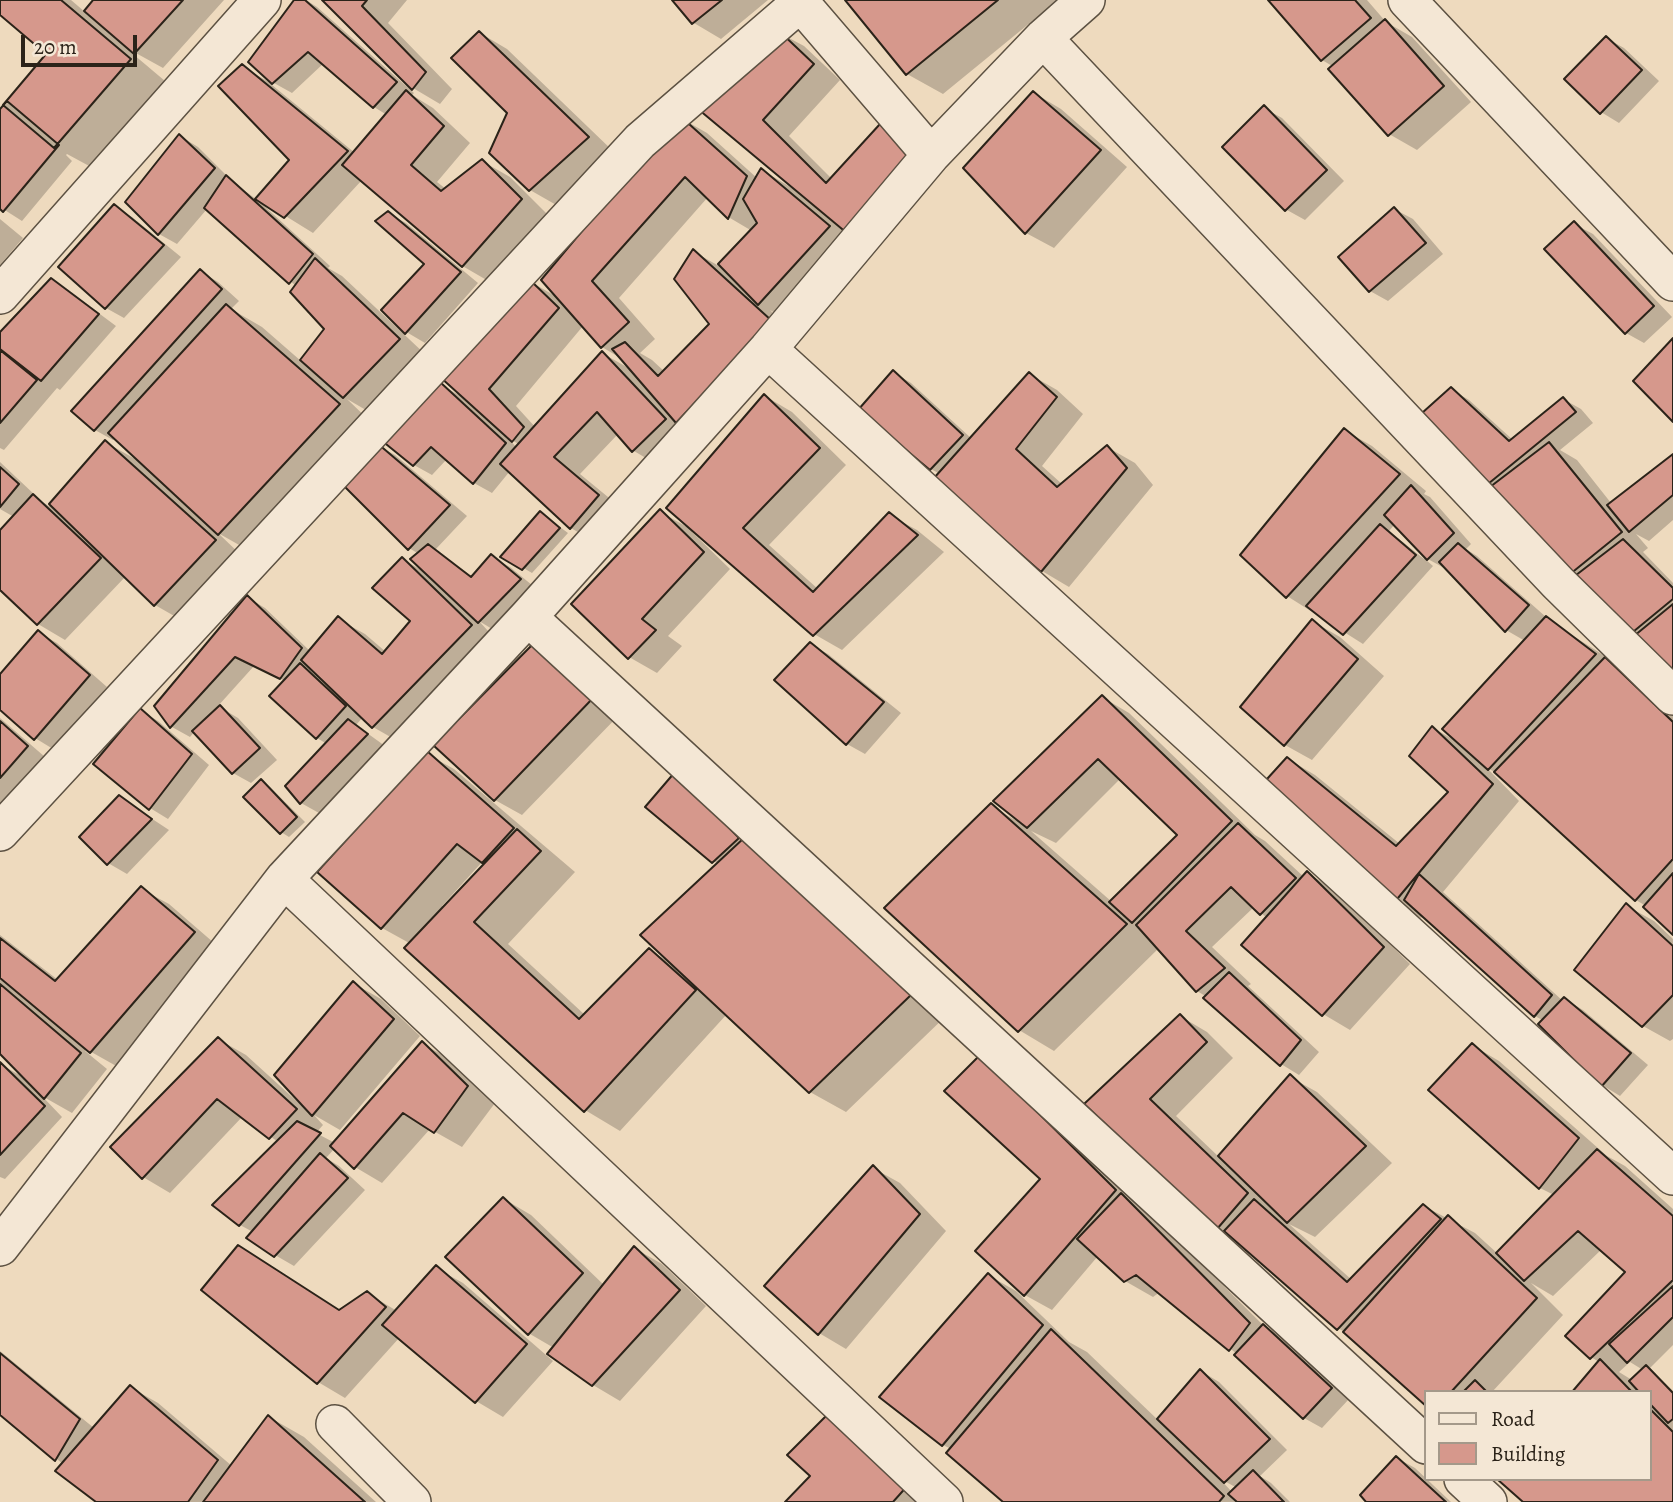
<!DOCTYPE html>
<html>
<head>
<meta charset="utf-8">
<style>
  body { margin:0 }
  #map { position:relative; width:1673px; height:1502px; overflow:hidden; background:#eedabe; font-family:Alegreya,serif }
  canvas { display:block }
  .legend { position:absolute; left:1424px; top:1390px; width:228px; height:91px; box-sizing:border-box; background:#f4e7d5; border:2px solid #a4998a; margin:0; padding:9px 12px; list-style:none; font-size:21px; color:#2b2319 }
  .legend li { display:flex; align-items:center; gap:14px; height:35px }
  .legend b { width:35px; border:2px solid #a4998a }
  .scale { position:absolute; left:21px; top:35px; width:116px; height:32px; box-sizing:border-box; border:4px solid #2b2319; border-top:0; padding-left:9px; font-size:21px; line-height:24px; white-space:nowrap; color:#2b2319; -webkit-text-stroke:5px #f4e7d5; paint-order:stroke }
</style>
</head>
<body>
<div id="map">
<canvas width="1673" height="1502"></canvas>
<ul class="legend">
<li><b style="height:9px;background:#f4e7d5"></b>Road</li>
<li><b style="height:19px;background:#d6988c"></b>Building</li>
</ul>
<div class="scale">20 m</div>
</div>
<script>
const ctx = document.querySelector('canvas').getContext('2d');
ctx.lineJoin = 'round';
function fillPath(path, color) { ctx.fillStyle = color; ctx.fill(path, 'evenodd'); }
function stroke(path, color, width, dash) { ctx.strokeStyle = color; ctx.lineWidth = width; ctx.lineCap = dash ? 'butt' : 'round'; ctx.setLineDash(dash || []); ctx.stroke(path); }
fillPath(new Path2D(`
  M0 0H71L85 12 95 0H224L163 68 134 52 133 54 165 81 91 167 67 154 66 155 72 161 22 221 0 207V111L49 54 0 13Z
  M296 0H306L317 7 414 93 412 95 433 108 470 143 437 182 446 189 482 161 510 177 548 215 490 282 459 264 362 180 313 233 263 202 262 204 330 266 328 268 342 276 426 355 371 413 347 399 374 425 255 554 218 533 242 556 183 621 155 605 126 576 65 640 38 624 0 588V532L14 517 0 509V462L36 496 34 497 49 506 105 442 137 460 115 438 113 440 95 430 200 271 218 282 239 301 231 309 262 327 301 361 326 329 296 286 207 209 177 244 159 234 128 202 180 136 198 147 231 180 257 200 291 160 242 66 272 84ZM324 63 374 107 387 115 355 153 272 85 274 83 292 93Z
  M325 0H407L388 23 452 89 440 104 413 88Z
  M675 0H768L721 39 694 23Z
  M847 0H1058L943 94 907 74Z
  M1270 0H1367L1386 22 1412 37 1471 102 1417 150 1389 134 1334 67 1322 60Z
  M776 31 804 46 840 80 789 136 832 179 942 171 876 249 847 232 787 320 770 310 798 338 661 467 634 451 618 434 580 474 625 511 598 544 571 528 510 471 492 493 474 483 447 459 432 475 414 465 440 384 464 398 531 282 557 297 679 117 707 133 757 178 762 170 792 188 793 186 695 104ZM708 197 730 218 752 231 719 266 694 252 712 324 665 372 652 360 640 353 655 339 619 298ZM583 326 602 347 622 359 632 370 602 353 536 428 516 406ZM507 437 520 445 517 448Z
  M480 33 507 49 615 153 558 206 530 190 491 152 509 113Z
  M1606 38 1624 48 1659 81 1619 123 1601 112Z
  M1034 93 1061 109 1127 167 1054 248 1026 233 965 168Z
  M1264 108 1282 118 1344 181 1305 220 1287 210 1225 147Z
  M114 206 132 217 181 257 124 318 106 308Z
  M1394 209 1413 219 1443 254 1388 301 1370 291Z
  M388 213 406 223 478 283 425 343 403 330 426 264Z
  M0 219 23 238 0 265Z
  M1574 224 1593 234 1672 317 1644 343 1626 333 1547 249Z
  M51 280 69 291 116 326 60 390 57 388 4 450 0 448V335Z
  M893 372 911 383 972 439 1029 374 1057 390 1083 414 1042 466 1062 484 1107 447 1135 463 1153 485 1069 587 1042 571 940 474 931 469Z
  M1451 389 1469 400 1513 440 1563 399 1581 409 1593 423 1560 450 1577 460 1611 503 1673 456V520L1649 541 1636 534 1648 548 1643 552 1673 583V675L1642 650 1494 486 1489 483Z
  M765 396 792 412 846 465 769 545 818 589 889 515 917 530 944 552 842 650 814 634 694 530 692 532 730 569 668 636 682 646 657 673 629 657 660 512 691 529Z
  M1344 430 1372 446 1426 491 1424 494 1430 497 1471 544 1466 549 1477 556 1546 617 1545 618 1641 679 1673 710V933L1646 906 1636 900 1501 776 1486 767 1519 801 1443 892 1563 1001 1565 999 1583 1010 1648 1065 1620 1096 1602 1085 1544 1021 1535 1016 1423 916 1421 918 1394 902 1288 759 1315 775 1400 844 1450 792 1433 728 1456 741 1525 641 1506 630 1446 569 1426 558 1425 559 1433 566 1363 644 1287 596ZM1395 524 1426 557 1424 559 1389 531Z
  M377 445 395 455 467 516 435 550 473 577 492 557 510 567 538 590 497 632 479 621 498 642 401 743 373 727 363 717 356 725 385 746 319 813 301 803 287 786 327 744 317 738 285 681 254 666 218 706 238 718 277 760 251 783 233 773 195 731 190 737 172 727 156 706 247 597 265 608 311 652 338 619 365 634 386 652 413 620 402 559 425 572 419 554 409 548Z
  M541 513 568 533 532 573 503 556Z
  M1312 621 1340 637 1384 676 1312 760 1285 745Z
  M38 632 57 643 107 687 53 749 35 738 0 708V677Z
  M810 644 828 654 901 713 865 754 847 744 777 680Z
  M534 645 621 713 522 815 495 800Z
  M1102 697 1129 713 1255 835 1265 841 1304 877 1307 873 1334 889 1410 964 1350 1030 1323 1014 1267 918 1254 907 1212 947 1251 984 1248 986 1319 1052 1299 1075 1281 1064 1207 997 1197 991 1159 948 1054 1051 1019 1030 991 806 1017 821ZM1120 779 1179 835 1112 902 1031 831 1056 843Z
  M140 710 158 721 209 765 168 819 150 808Z
  M0 718 45 757 0 808Z
  M427 754 454 769 575 872 508 944 585 1015 649 950 668 961 719 864 713 861 694 785 947 1015 846 1112 810 1092 727 1014 620 1131 585 1110 411 944 382 928ZM483 861 487 864 445 908 442 906Z
  M261 782 270 787 305 822 289 837 281 832Z
  M119 797 169 830 127 874 108 863Z
  M141 889 169 904 221 949 118 1067 86 1049 85 1051 107 1069 72 1113 42 1096 62 1117 5 1179 0 1177V1064L23 1077 0 1052V935L58 980Z
  M1627 906 1654 921 1673 939V1039L1670 1041 1643 1026Z
  M353 983 381 999 420 1036 340 1130 314 1115 323 1125 316 1133 335 1143 423 1044 450 1059 495 1103 462 1147 430 1129 382 1183 355 1167 335 1148 326 1158 339 1166 365 1190 294 1266 275 1255 253 1232 240 1225 278 1142 243 1116 170 1193 143 1177 218 1039 246 1055 301 1105Z
  M1180 1016 1207 1032 1233 1058 1176 1116 1219 1157 1290 1077 1317 1092 1392 1163 1315 1237 1289 1224 1352 1280 1424 1206 1475 1233 1497 1253 1554 1195 1540 1188 1431 1090 1472 1045 1499 1061 1607 1156 1625 1166 1673 1209V1345L1650 1368 1673 1391V1502H1525L1650 1479V1392H1574L1599 1362 1591 1357 1627 1272 1602 1249 1553 1296 1531 1283 1563 1315 1492 1392H1426V1404L1349 1335 1338 1328 1233 1237 1218 1228 1087 1104ZM1630 1362 1643 1370 1632 1380 1619 1372Z
  M980 1057 1148 1211 1264 1326 1281 1337 1349 1399 1322 1428 1304 1418 1237 1354 1160 1292 1153 1297 1125 1281 1098 1256 1052 1310 1023 1294 1043 1179Z
  M873 1168 900 1183 946 1231 846 1349 819 1333Z
  M504 1199 531 1215 604 1285 634 1248 662 1264 706 1306 620 1401 593 1385 554 1348 530 1334 447 1257Z
  M436 1268 463 1283 553 1361 503 1417 476 1401 400 1337 345 1398 318 1382 340 1311 367 1293 397 1311Z
  M988 1275 1016 1291 1069 1342 1087 1352 1158 1420 1201 1371 1219 1382 1287 1450 1260 1476 1271 1483 1290 1502H1005L951 1449 943 1445ZM1219 1478 1237 1488 1232 1492Z
  M0 1351 94 1428 130 1387 158 1403 232 1466 269 1417 304 1437 376 1502H99L63 1464 0 1413Z
  M862 1439 940 1502H787Z
  M1397 1458 1415 1468 1451 1502H1369Z`), '#0003');
const building = new Path2D(`
  M0 0H61L131 59 54 148 3 105 46 54 0 15Z
  M93 0H183L134 54 84 11Z
  M294 0H305L397 82 373 108 308 52 272 84 248 62Z
  M322 0H367L362 6 426 72 412 90Z
  M672 0H722L692 24Z
  M845 0H998L906 75Z
  M1268 0H1355L1371 18 1321 61Z
  M1385 19 1444 86 1388 136 1328 69Z
  M776 28 814 64 763 120 826 183 880 124 916 154 848 234 692 104Z
  M479 31 589 137 529 191 489 153 507 113 451 58Z
  M1606 36 1642 70 1600 114 1564 79Z
  M242 64 348 151 284 218 255 199 289 160 218 86Z
  M406 90 444 126 411 165 441 191 482 159 522 199 462 267 342 165Z
  M1033 91 1101 150 1025 234 963 168Z
  M7 101 59 145 3 212 0 209V109Z
  M1264 105 1327 170 1285 211 1222 147Z
  M679 115 747 176 728 219 685 177 592 281 629 322 601 348 541 280Z
  M179 134 215 168 158 235 125 202Z
  M761 168 830 226 758 305 718 264 757 223 743 199Z
  M226 175 313 254 289 284 204 208Z
  M114 204 164 245 105 309 58 267Z
  M1394 207 1426 243 1369 292 1338 257Z
  M388 211 461 272 405 334 381 310 424 264 375 221Z
  M1574 221 1654 306 1625 334 1544 249Z
  M693 249 772 321 676 423 612 349 625 342 658 376 709 324 674 279Z
  M315 258 400 339 343 398 300 360 324 329 290 292Z
  M200 269 222 289 94 431 71 411Z
  M51 278 99 314 41 381 0 349V332Z
  M530 280 559 308 489 389 524 427 512 442 439 376Z
  M226 304 340 404 218 535 108 433Z
  M1673 338V422L1633 381Z
  M0 350 37 380 0 423Z
  M602 351 666 419 632 452 597 412 554 457 599 495 570 529 500 464Z
  M893 370 963 435 930 470 858 410Z
  M1029 372 1057 397 1016 449 1057 487 1107 445 1127 468 1041 572 934 478Z
  M440 382 506 443 473 484 431 447 413 466 381 440Z
  M1451 387 1509 441 1563 397 1576 412 1488 484 1422 413Z
  M764 394 820 448 743 528 813 592 889 512 918 535 813 636 666 508Z
  M1344 428 1400 474 1286 598 1240 555Z
  M105 440 216 540 154 606 49 504Z
  M1549 442 1622 532 1564 579 1490 487Z
  M377 443 450 505 408 550 337 479Z
  M1673 454V495L1629 532 1607 505Z
  M0 467 19 484 0 507Z
  M1411 485 1454 533 1427 560 1384 515Z
  M33 494 101 558 37 625 0 590V530Z
  M660 509 704 552 642 619 656 630 628 659 571 604Z
  M540 511 560 528 522 570 500 557Z
  M1380 524 1416 555 1343 635 1306 606Z
  M1623 539 1673 588V599L1622 641 1567 582Z
  M1458 543 1529 605 1505 632 1439 562Z
  M428 544 471 577 491 554 521 579 478 623 410 559Z
  M402 557 472 625 372 728 301 660 338 616 382 654 410 621 372 588Z
  M247 595 302 648 280 679 235 657 170 728 154 706Z
  M1673 604V678L1634 636Z
  M1546 616 1596 654 1488 770 1442 729Z
  M1312 619 1358 659 1284 746 1240 707Z
  M38 630 90 675 34 740 0 710V674Z
  M810 642 884 702 846 745 774 680Z
  M534 643 594 697 494 801 433 745Z
  M1605 657 1673 722V859L1635 901 1494 772Z
  M300 663 346 706 316 739 269 696Z
  M1102 695 1232 821 1132 923 1109 902 1177 835 1098 759 1027 828 993 801Z
  M220 705 260 748 232 774 192 731Z
  M140 708 192 754 149 810 93 764Z
  M348 719 368 734 300 804 285 786Z
  M0 721 28 746 0 778Z
  M1432 726 1493 784 1393 904 1257 790 1287 757 1396 846 1448 792 1409 756Z
  M427 751 514 828 482 863 457 844 381 929 317 872Z
  M675 772 739 838 712 863 645 807Z
  M261 779 297 817 280 834 243 797Z
  M119 795 152 819 107 865 79 837Z
  M991 803 1127 924 1018 1032 884 908Z
  M1238 823 1296 878 1260 915 1231 887 1186 931 1225 968 1196 992 1136 925Z
  M517 829 541 851 474 922 579 1019 649 948 696 990 584 1112 404 948Z
  M745 837 912 994 809 1093 640 935Z
  M1307 871 1384 947 1322 1016 1241 945Z
  M1673 873V935L1643 907Z
  M1419 874 1552 995 1534 1017 1404 900Z
  M141 886 195 932 90 1053 0 978V938L55 981Z
  M1626 903 1673 946V995L1642 1027 1574 970Z
  M1229 972 1301 1040 1280 1066 1203 998Z
  M353 981 394 1019 312 1116 274 1075Z
  M0 984 81 1053 44 1099 0 1054Z
  M1564 997 1631 1053 1601 1087 1538 1024Z
  M1180 1014 1207 1042 1150 1099 1248 1193 1217 1229 1084 1104Z
  M218 1037 297 1109 269 1139 217 1099 142 1179 110 1147Z
  M422 1041 468 1086 434 1133 403 1113 354 1169 330 1146Z
  M1472 1043 1579 1138 1539 1189 1428 1090Z
  M980 1055 1116 1190 1024 1296 975 1251 1040 1179 944 1091Z
  M0 1062 45 1106 0 1155Z
  M1290 1074 1366 1146 1287 1223 1218 1156Z
  M297 1121 321 1133 239 1226 212 1205Z
  M1597 1149 1673 1216V1280L1590 1359 1565 1336 1625 1272 1578 1231 1524 1281 1496 1253Z
  M320 1153 348 1178 274 1257 246 1238Z
  M873 1165 920 1214 818 1335 764 1286Z
  M1121 1193 1250 1323 1229 1351 1136 1275 1124 1282 1077 1239Z
  M503 1197 583 1273 528 1335 445 1257Z
  M1254 1199 1347 1282 1423 1204 1441 1219 1337 1330 1224 1231Z
  M1448 1215 1537 1298 1451 1392H1426V1406L1343 1332Z
  M238 1245 339 1310 367 1291 386 1307 317 1384 201 1290Z
  M634 1246 680 1290 592 1386 547 1354Z
  M436 1265 527 1344 475 1403 382 1325Z
  M988 1273 1043 1325 942 1446 879 1397Z
  M1673 1286V1317L1627 1363 1609 1344Z
  M1263 1324 1332 1388 1303 1419 1234 1355Z
  M1051 1329 1224 1496 1219 1502H1003L946 1453Z
  M0 1353 80 1419 55 1461 0 1415Z
  M1600 1359 1632 1392H1572Z
  M1646 1365 1673 1393V1419L1668 1423 1650 1404V1392H1639L1629 1381Z
  M1200 1369 1270 1439 1224 1483 1157 1419Z
  M1475 1380 1487 1392H1463Z
  M130 1385 218 1460 188 1502H96L55 1471Z
  M1650 1409 1673 1432V1502H1523L1497 1479H1650Z
  M268 1415 365 1502H203Z
  M826 1416 909 1484 893 1502H785L810 1476 787 1455Z
  M1396 1456 1446 1502H1366L1360 1495Z
  M1253 1470 1284 1502H1237L1228 1494Z`);
fillPath(building, '#d6988c');
stroke(building, '#2b2319', 2);
const minor = new Path2D(`
  M798 0 931 155
  M1407 0 1673 282
  M1043 38 1558 583 1673 696
  M0 295 262 0
  M768 349 1673 1176
  M528 617 1426 1445
  M0 832 640 141 800 3
  M284 879 944 1502
  M0 1247 284 879 528 617 768 349 931 155 1043 38 1086 0
  M335 1424 412 1502
  M1463 1479 1488 1502`);
stroke(minor, '#5c5142', 40);
stroke(minor, '#f4e7d5', 37);
</script>
</body>
</html>
